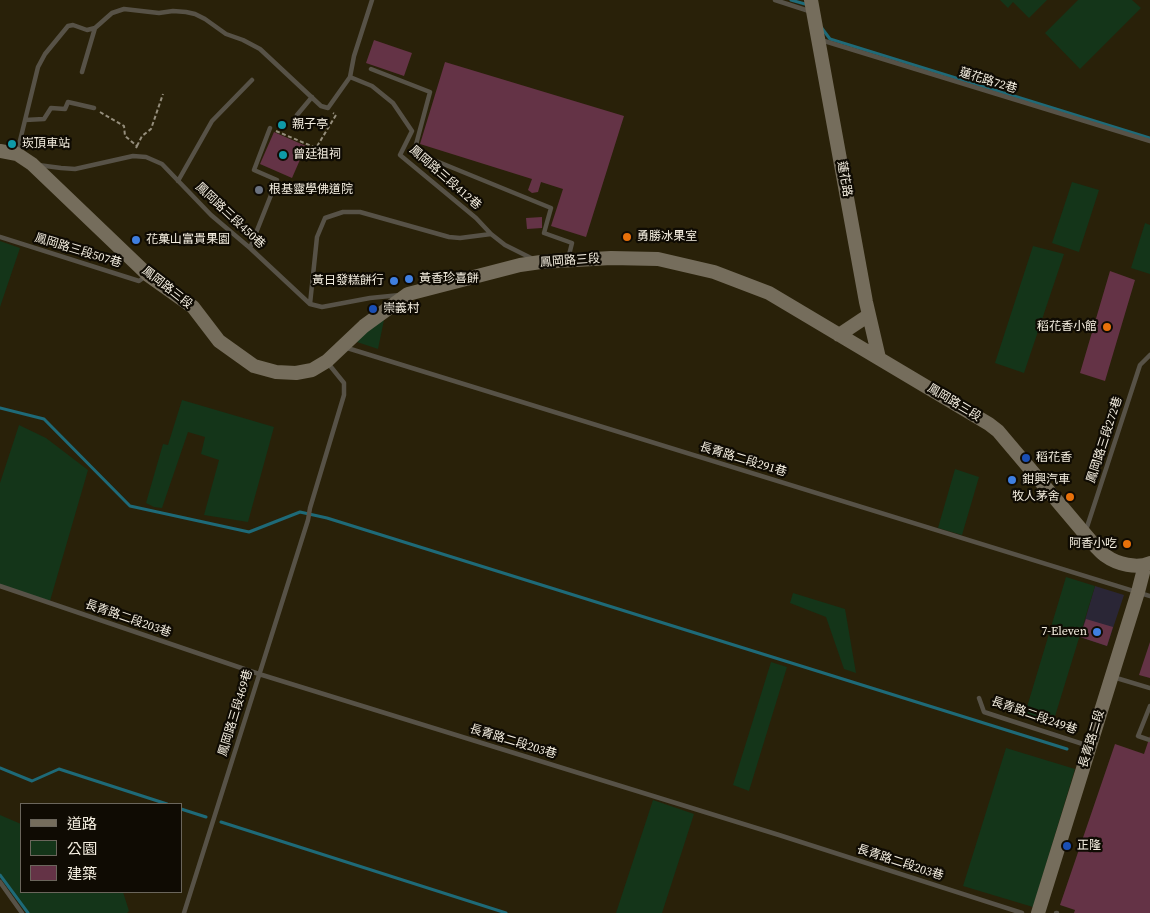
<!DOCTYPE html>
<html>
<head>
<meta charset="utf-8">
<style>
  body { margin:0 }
  #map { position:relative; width:1150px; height:913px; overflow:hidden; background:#292109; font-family:"Source Serif 4","Noto Sans TC",serif }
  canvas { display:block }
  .legend { position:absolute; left:20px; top:803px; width:162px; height:90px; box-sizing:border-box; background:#0f0b03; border:1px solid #6b665c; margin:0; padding:6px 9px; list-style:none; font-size:15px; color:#f5efe1 }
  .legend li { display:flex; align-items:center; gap:10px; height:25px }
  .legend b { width:25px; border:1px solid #6b665c }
</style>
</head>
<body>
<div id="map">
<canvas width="1150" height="913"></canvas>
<ul class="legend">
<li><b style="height:6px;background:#756d5c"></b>道路</li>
<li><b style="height:14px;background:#143519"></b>公園</li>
<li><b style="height:14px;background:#643346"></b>建築</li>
</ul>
</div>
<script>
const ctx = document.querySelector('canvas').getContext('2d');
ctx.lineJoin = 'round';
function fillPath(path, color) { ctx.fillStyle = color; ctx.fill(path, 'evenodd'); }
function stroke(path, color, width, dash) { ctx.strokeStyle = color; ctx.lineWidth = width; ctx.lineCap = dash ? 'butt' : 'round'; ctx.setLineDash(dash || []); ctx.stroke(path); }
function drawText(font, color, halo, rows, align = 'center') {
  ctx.font = font + ' "Source Serif 4","Noto Sans TC",serif'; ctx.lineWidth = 4.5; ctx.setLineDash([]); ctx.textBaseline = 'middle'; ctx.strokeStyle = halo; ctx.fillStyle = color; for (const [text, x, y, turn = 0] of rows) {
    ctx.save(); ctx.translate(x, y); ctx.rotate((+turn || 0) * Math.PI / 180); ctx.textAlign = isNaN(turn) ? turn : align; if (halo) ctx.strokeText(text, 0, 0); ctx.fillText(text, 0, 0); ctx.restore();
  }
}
fillPath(new Path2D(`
  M1095 586 1124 595 1107 646 1080 637Z`), '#2a2636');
fillPath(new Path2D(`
  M1000 0H1047L1029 18 1013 2 1008 8Z
  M1078 0H1132L1141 8 1080 69 1045 33Z
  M1072 182 1099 190 1079 252 1052 243Z
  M1145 223 1150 225V274L1131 268Z
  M0 241 20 248 0 307Z
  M1033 246 1064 254 1024 373 995 363Z
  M385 315 378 349 354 341Z
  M182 400 274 427 248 522 204 515 219 460 201 454 205 437 188 432 162 508 154 507 146 503 163 444 168 445Z
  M19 425 46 438 88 470 50 601 0 585V483Z
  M955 469 979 477 962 535 938 528Z
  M1066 577 1095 586 1052 726 1024 717Z
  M793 593 845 609 856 673 844 669 826 617 790 603Z
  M771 662 787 667 749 791 733 785Z
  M1006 748 1075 769 1033 907 963 886Z
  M653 800 694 814 662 913H616Z
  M0 815 21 824V892H123L129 911 127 913H29L0 873Z`), '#143519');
stroke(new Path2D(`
  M791 0 805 4
  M821 27 830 39 1150 138
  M0 408 44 419 130 506 249 532 300 512 327 518 1067 749
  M0 768 32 781 59 769 167 804
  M181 809 206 817
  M221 822 506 913
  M0 875 28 913`), '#1e6a78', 3);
fillPath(new Path2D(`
  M374 40 412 53 404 76 366 63Z
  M445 62 624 116 586 237 551 226 563 189 541 182 538 192 532 193 528 190 532 179 420 144Z
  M278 126a4 4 0 1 1 8 0a4 4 0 1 1-8 0Z
  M274 132 306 146 292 178 260 164Z
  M8 140 16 142 15 147 7 145Z
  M542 217V228L527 229 526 218Z
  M1110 271 1135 280 1105 381 1080 373Z
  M1086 619 1113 627 1107 646 1080 637Z
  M1150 642V678L1139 675Z
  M1150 736V913H1074L1075 910 1060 905 1115 744 1144 754Z`), '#643346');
stroke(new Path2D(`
  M100 112 124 126 125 136 137 146 136 148
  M276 131 316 148 336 115 333 113
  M137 146 142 136 151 129 163 94`), '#958e7c', 2, [4, 2.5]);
stroke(new Path2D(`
  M775 0 809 11
  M821 40 1150 141
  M371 69 430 92 414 152 551 208 544 233 572 243 568 259
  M82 72 95 28
  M350 77 354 56 372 0
  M297 115 312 97
  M25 120 44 119 51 108 65 109 68 102 94 108
  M17 153 38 67 45 54 68 26 73 25 87 30 95 28 112 13 124 9 159 13 173 11 186 12 195 14 205 19 226 34 243 40 260 49 321 106 328 108 350 77 372 86 393 103 412 131 400 155 476 218 491 234 505 245 533 259
  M38 165 61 168 75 169 133 156 146 157 162 164 211 215 250 248 310 304 322 307 370 298 400 295
  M178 181 212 121 252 80
  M0 237 139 281 146 276
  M250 248 277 180 254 170 270 128
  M310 304 317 237 325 218 343 212H360L449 237 460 238 491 234
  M344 347 1150 596
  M1086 530 1140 365 1150 355
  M0 586 259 674 779 835 1022 913
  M1113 677 1150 688
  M979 698 984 712 1089 746
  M1150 706 1138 736 1150 740
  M0 882 22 913
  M184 913 308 520 310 508 344 395V383L327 362
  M1056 913H1057`), '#575247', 4.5);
stroke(new Path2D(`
  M811 0 866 302 879 358
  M0 151 17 154 32 164 148 275 193 307 219 341 254 366 276 372 296 373 312 370 327 361 364 326 408 294 520 265 541 262 611 258 658 259 714 272 769 293 989 424 998 431 1096 547C1099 550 1102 554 1106 556 1117 564 1137 569 1150 563
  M839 335 869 315
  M1038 913 1138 592 1145 565`), '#756d5c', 14);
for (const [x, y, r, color] of [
  [282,125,5,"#0f9aa8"],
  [12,144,5,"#0f9aa8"],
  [283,155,5,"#0f9aa8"],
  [259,190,5,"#6b7280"],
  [627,237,5,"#e8710a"],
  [136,240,5,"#3f7fe0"],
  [409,279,5,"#3f7fe0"],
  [394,281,5,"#3f7fe0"],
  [373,309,5,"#1a4fb4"],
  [1107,327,5,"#e8710a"],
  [1026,458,5,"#1a4fb4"],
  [1012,480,5,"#3f7fe0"],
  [1070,497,5,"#e8710a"],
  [1127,544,5,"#e8710a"],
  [1097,632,5,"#3f7fe0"],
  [1067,846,5,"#1a4fb4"]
]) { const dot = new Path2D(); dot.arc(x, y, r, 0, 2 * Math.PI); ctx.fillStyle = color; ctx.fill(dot); stroke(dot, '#0f0b03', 2); }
drawText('12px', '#f5efe1', '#0f0b03', [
  ["蓮花路72巷",988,81,17],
  ["鳳岡路三段412巷",445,178,41],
  ["蓮花路",844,179,80],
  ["鳳岡路三段450巷",230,216,43],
  ["鳳岡路三段507巷",78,251,17],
  ["鳳岡路三段",570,261,-4],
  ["鳳岡路三段",167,288,38],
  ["鳳岡路三段",954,403,31],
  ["鳳岡路三段272巷",1105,440,-72],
  ["長青路二段291巷",743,460,17],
  ["長青路二段203巷",128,619,19],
  ["鳳岡路三段469巷",236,713,-73],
  ["長青路二段249巷",1034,716,19],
  ["長青路二段",1092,739,-73],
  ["長青路二段203巷",513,742,17],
  ["長青路二段203巷",900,863,18]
]);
drawText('12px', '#f5efe1', '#0f0b03', [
  ["親子亭",292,125],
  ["崁頂車站",22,144],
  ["曾廷祖祠",293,155],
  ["根基靈學佛道院",269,190],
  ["勇勝冰果室",637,237],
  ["花菓山富貴果園",146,240],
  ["黃香珍喜餅",419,279],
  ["黃日發糕餅行",384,281,"right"],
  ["崇義村",383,309],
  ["稻花香小館",1097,327,"right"],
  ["稻花香",1036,458],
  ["鉗興汽車",1022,480],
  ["牧人茅舍",1060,497,"right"],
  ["阿香小吃",1117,544,"right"],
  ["7-Eleven",1087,632,"right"],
  ["正隆",1077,846]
], 'left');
</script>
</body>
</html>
